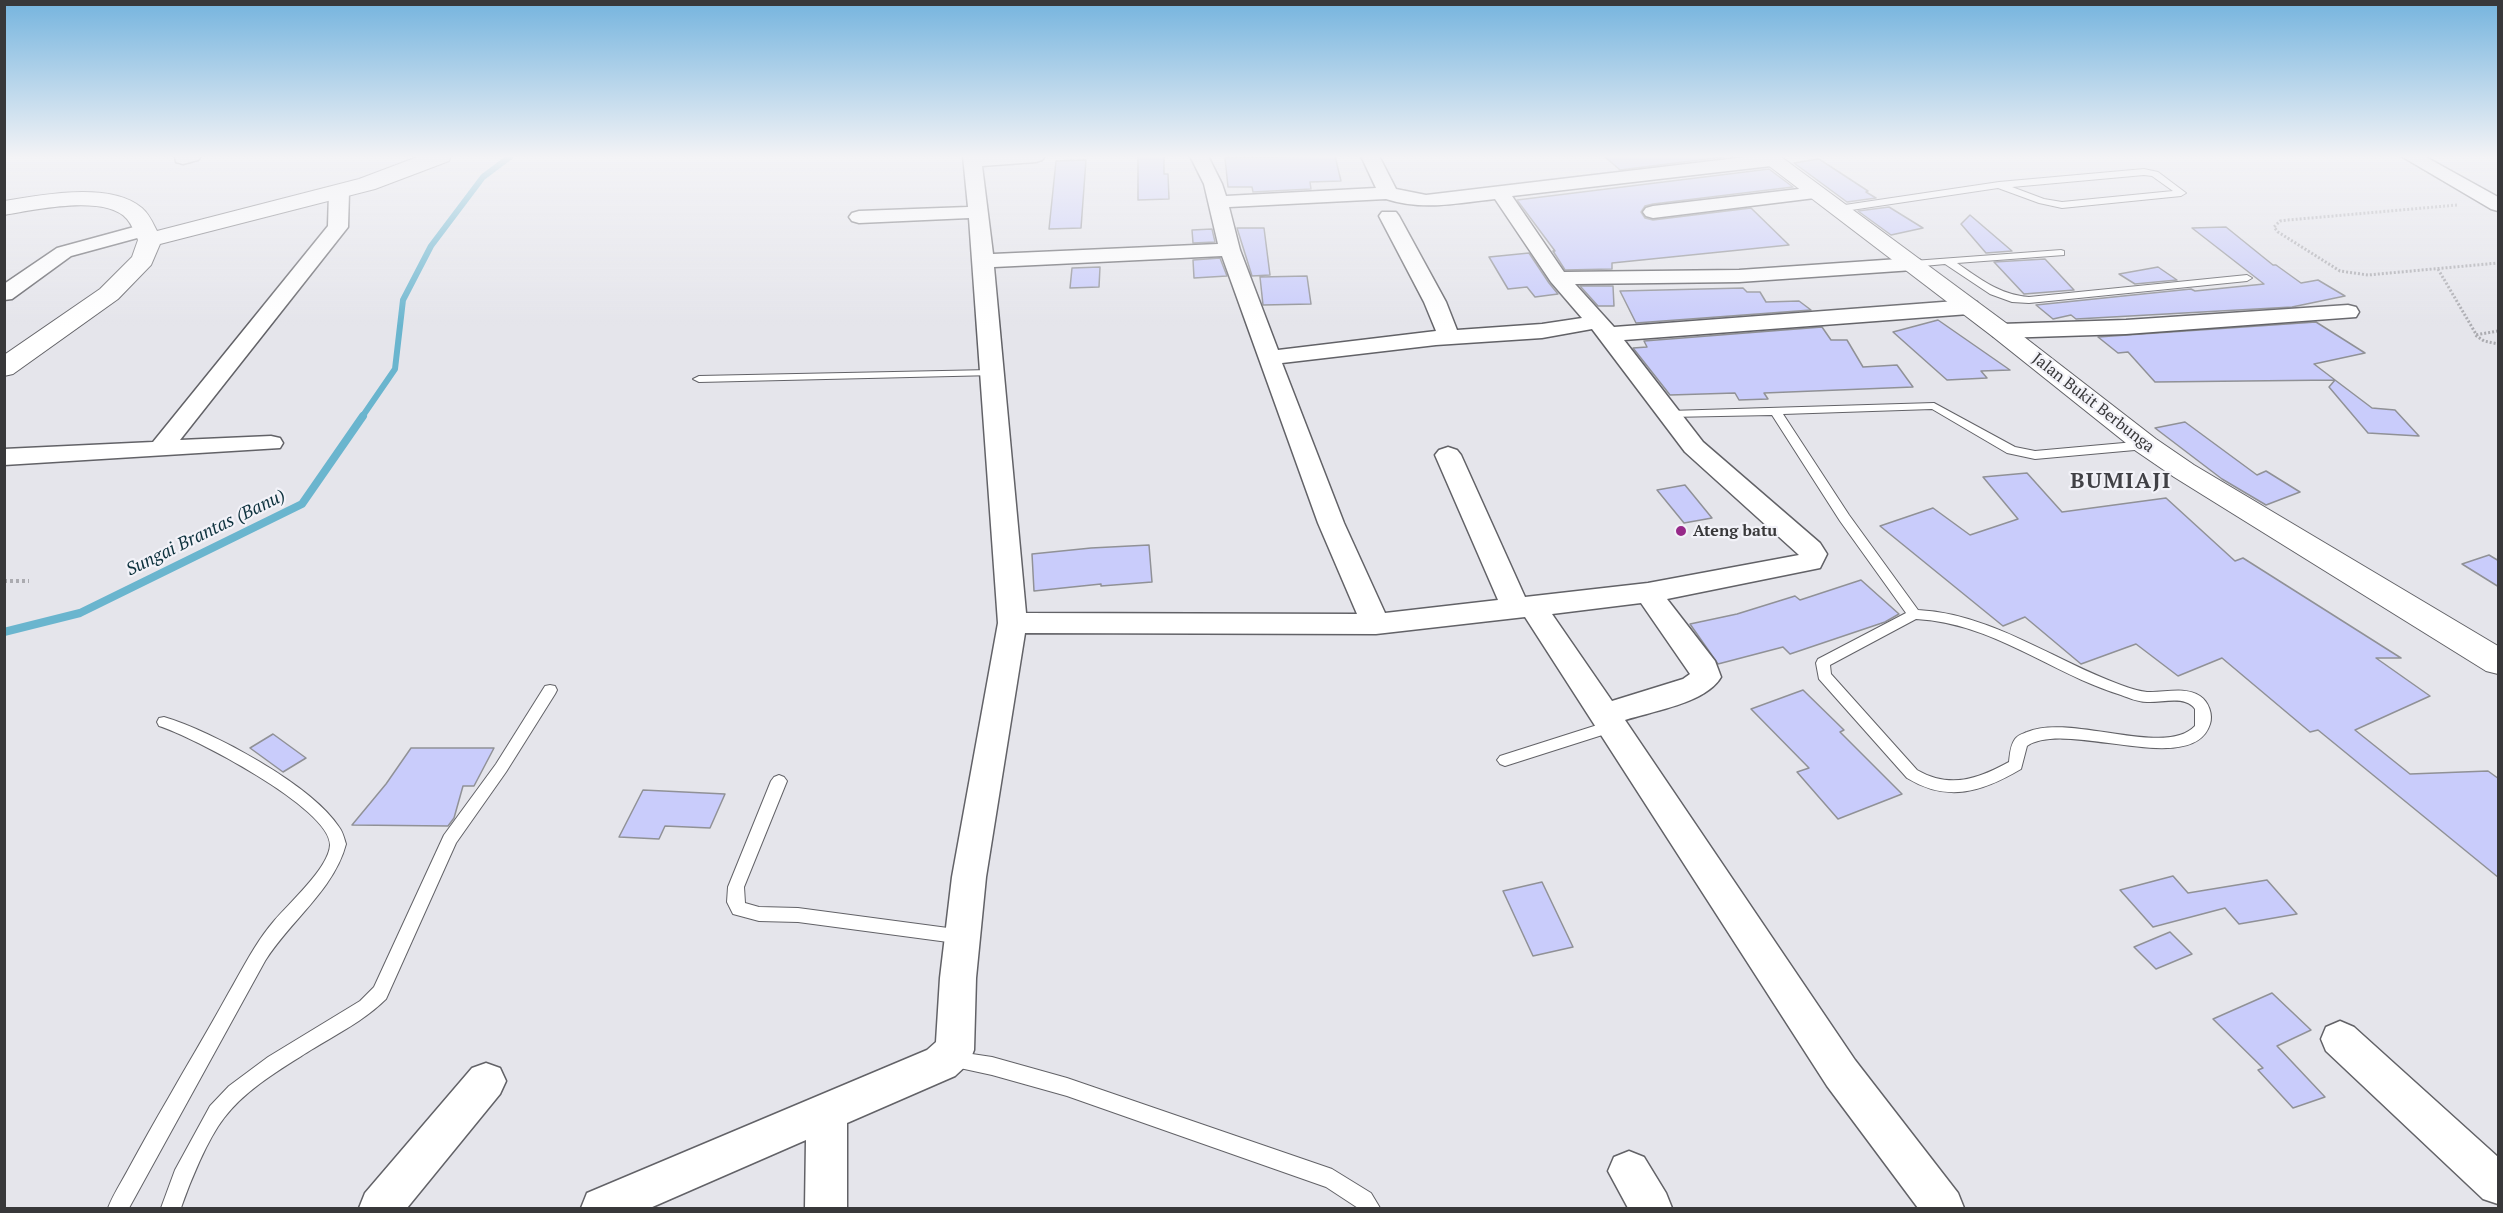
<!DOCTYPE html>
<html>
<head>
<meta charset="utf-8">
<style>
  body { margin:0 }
  #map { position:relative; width:2503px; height:1213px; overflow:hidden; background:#e5e5eb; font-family:"PT Serif",serif }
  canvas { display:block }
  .frame { position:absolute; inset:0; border:6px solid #38383a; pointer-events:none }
</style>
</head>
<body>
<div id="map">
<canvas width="2503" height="1213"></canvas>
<div class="frame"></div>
</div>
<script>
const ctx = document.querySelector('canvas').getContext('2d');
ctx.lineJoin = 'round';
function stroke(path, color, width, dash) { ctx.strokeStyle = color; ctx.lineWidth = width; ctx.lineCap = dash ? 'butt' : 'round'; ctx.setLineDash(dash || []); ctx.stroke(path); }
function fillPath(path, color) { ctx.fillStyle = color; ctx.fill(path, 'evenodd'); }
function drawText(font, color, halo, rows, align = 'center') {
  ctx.font = font + ' "PT Serif",serif'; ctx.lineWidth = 4.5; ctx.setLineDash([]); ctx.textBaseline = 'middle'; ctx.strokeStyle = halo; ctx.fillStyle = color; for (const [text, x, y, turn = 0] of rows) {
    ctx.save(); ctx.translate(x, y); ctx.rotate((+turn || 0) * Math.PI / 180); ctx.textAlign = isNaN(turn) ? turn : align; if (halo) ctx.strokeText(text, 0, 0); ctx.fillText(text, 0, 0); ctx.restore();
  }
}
stroke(new Path2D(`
  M362 417 395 369 403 300 431 246 483 177 511 156`), '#6ab5ce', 6);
stroke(new Path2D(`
  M4 632 80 613 302 504 363 416`), '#6ab5ce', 8);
const building = new Path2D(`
  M1138 156H1164V174H1168L1169 199 1138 200Z
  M1335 156 1341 181 1310 182 1311 189 1253 192 1252 187H1228L1225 158Z
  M1604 156H1731L1620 170Z
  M1819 159 1868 191 1866 192 1876 198 1847 202 1794 163Z
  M1086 160 1081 228 1049 229 1056 161Z
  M1769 169 1793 187 1653 204 1645 206 1641 212 1645 218 1653 220 1751 208 1789 245 1612 263V269L1565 270 1553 251H1555L1517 200Z
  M1889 207 1923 228 1891 235 1858 211Z
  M1970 215 2012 251 1986 253 1961 224Z
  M2226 227 2273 265H2276L2301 283 2318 280 2345 296 2292 307 2076 319 2071 315 2053 319 2036 305 2191 289 2195 291 2264 284 2192 228Z
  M1237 228H1264L1270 275 1252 276Z
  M1212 229 1215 242 1193 243 1192 230Z
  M1529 253 1549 283 1558 294 1535 297 1527 287 1508 289 1489 257Z
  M1220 258 1227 276 1194 278 1193 260Z
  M2045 259 2074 290 2024 294 1994 262Z
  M1100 267 1099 287 1070 288 1072 268Z
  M2158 267 2177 280 2135 284 2119 274Z
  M1307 276 1311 304 1263 305 1260 277Z
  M1580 286H1613L1614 306H1598Z
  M1743 288 1747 292H1760L1766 302 1799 301 1811 310 1636 323 1620 291Z
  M1938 320 2010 370 1981 371 1987 378 1947 380 1893 332Z
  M2316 322 2365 353 2314 364 2335 380 2155 382 2128 352 2118 353 2098 337Z
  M1822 327 1831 340H1847L1863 367 1897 365 1913 387 1764 393 1768 399 1739 400 1735 393 1670 395 1633 348 1647 347 1644 341Z
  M2335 380 2372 408 2395 410 2419 436 2368 433 2329 387Z
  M2185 422 2257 475 2266 471 2300 492 2266 505 2222 479 2155 428Z
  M2027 473 2062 512 2166 498 2235 561 2243 558 2401 658H2376L2430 696 2355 730 2410 774 2488 771 2499 779V878L2318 730 2310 732 2222 658 2178 676 2136 644 2081 664 2025 617 2003 626 1880 526 1933 508 1970 535 2018 519 1983 477Z
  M1685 485 1712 518 1684 523 1657 490Z
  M1149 545 1152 582 1101 586V584L1034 591 1032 554 1091 548Z
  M2489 555 2499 561V587L2462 564Z
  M1861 580 1899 614 1885 622 1790 654 1783 647 1718 664 1690 624 1737 614 1795 596 1800 600Z
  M1803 690 1844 730 1840 732 1902 794 1838 819 1797 772 1809 768 1751 709Z
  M273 734 306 758 283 772 250 748Z
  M411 748H494L474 786H463L454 818 448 826 352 825 386 784Z
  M643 790 725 794 710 828 665 826 659 839 619 837Z
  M2173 876 2188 893 2267 880 2297 914 2239 924 2225 908 2153 927 2120 890Z
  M1542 882 1573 947 1533 956 1503 891Z
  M2170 932 2192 954 2156 969 2134 947Z
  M2272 993 2311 1030 2277 1046 2325 1097 2293 1108 2258 1070 2263 1068 2213 1019Z`);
fillPath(building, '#c9ccfb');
stroke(building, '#909196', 1.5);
const service = new Path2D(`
  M2144 169 2158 172 2186 193 2181 196 2062 208 2039 203 1998 188 1838 212 1833 209 1838 206 1999 182ZM2144 175 2152 176 2173 191 2062 202 2044 199 2012 187Z
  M2061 250 2064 251V255L1957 263C1980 279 2000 295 2029 297L2247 275 2252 278 2247 281 2029 303 2012 302 1990 294 1945 264 1913 267 1908 264 1913 261Z
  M991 370 995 371V375L699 382 693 379 699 376Z
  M1934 403 2015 447 2035 451 2146 441 2152 445 2146 449 2035 459 2007 453 1932 409 1783 414 1849 515 1918 610C1993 614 2052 660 2121 685 2129 688 2138 691 2147 692 2164 693 2184 686 2200 696 2209 702 2213 715 2210 724 2193 779 2066 719 2027 746L2021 769C1982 792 1948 803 1907 778L1819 679 1816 663 1818 659 1906 613 1840 521 1772 415 1669 417 1663 414 1669 411ZM1916 619C1993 623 2050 673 2121 695 2129 698 2138 702 2147 702 2162 703 2185 695 2195 709V726C2165 758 2071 713 2027 732 2022 734 2018 735 2015 739 2010 746 2010 754 2009 762 1978 779 1950 789 1917 770L1831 674 1830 665Z
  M550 685 555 686 557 690 555 694 506 772 456 843 386 999C365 1020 337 1034 311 1050 281 1069 246 1089 224 1118 207 1140 190 1182 181 1208H161L175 1170 210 1106 229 1086 268 1057 360 1001 374 987 444 835 496 764 545 686Z
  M164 717C212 731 312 785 339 827 343 832 344 838 346 844 334 890 289 922 265 961L129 1208H108C113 1195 122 1181 129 1168 142 1144 155 1121 169 1097 188 1063 209 1029 228 994 242 970 255 943 274 921 288 904 329 868 330 845 331 808 191 736 159 726L157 722 159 718Z
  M1613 720 1618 722 1620 726 1618 730 1505 766 1500 764 1497 760 1500 756Z
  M779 775 784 777 787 781 744 887 745 903 759 907 798 908 963 930 969 932 972 937 969 942 963 944 798 922 759 921 733 914 727 902 728 887 771 781 774 777Z
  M952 1051 992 1057 1067 1078 1332 1169 1371 1193 1380 1208H1358L1326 1187 1067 1096 992 1075 946 1065 943 1059 946 1053Z`);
const minor = new Path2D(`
  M175 156H201L198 160 183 164 176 162Z
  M963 156H1045L1042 160 1036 162 982 166 993 254 1218 244 1204 184 1190 156H1208L1222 184 1226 196 1376 188 1361 156H1379L1396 189 1426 195 1754 156H1778L1780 160 1778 164 1771 166 1512 196 1564 272 1739 270 1913 258 1920 260 1923 264 1920 268 1913 270 1739 282 1575 284 1614 327 1969 300 1977 302 1980 307 1977 312 1969 314 1624 340 1703 442 1820 543 1827 554 1820 568 1667 599 1715 661 1721 677C1706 703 1653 711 1625 720L1855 1060 1958 1193 1964 1208H1918L1827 1086 1525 617 1376 634 1025 633 986 877 976 978 974 1050 969 1063 955 1076 847 1123V1208H805L806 1140 650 1208H581L587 1193 927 1050 936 1042 940 978 952 877 998 623 969 218 859 223 852 221 849 217 852 213 859 211 968 207ZM1386 199C1423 211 1458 203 1495 199L1551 282 1582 318 1542 324 1457 330 1446 302 1399 216 1396 212H1382L1379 216 1424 302 1436 331 1278 350 1240 250 1229 207ZM1222 256 1318 523 1357 614 1026 613 994 267ZM1592 329 1685 452 1799 555 1648 583 1525 597 1461 455 1457 450 1448 447 1439 450 1435 455 1498 600 1385 613 1344 523 1282 363 1436 345 1542 338ZM1641 603 1690 674 1683 679 1612 701 1552 614Z
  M2401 156H2424L2498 197V211L2491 209Z
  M339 186 346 188 349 192 348 227 180 440 271 436 280 438 283 443 280 448 4 465V449L153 442 328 226 329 192 332 188Z
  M1816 187 1823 189 1826 193 1823 197 1653 218 1646 216 1643 212 1646 208 1653 206Z
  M145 224 152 226 155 230 152 234 71 256 12 299 4 300V284L57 248Z
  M2348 305 2356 307 2359 312 2356 317 2126 334 2001 338 1993 336 1990 331 1993 326 2001 324 2126 320Z
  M2340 1021 2354 1027 2498 1157V1204L2483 1199 2326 1051 2321 1039 2326 1027Z
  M486 1063 500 1068 506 1081 500 1094 407 1208H359L365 1193 472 1068Z
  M1629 1151 1644 1157 1666 1193 1672 1208H1628L1608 1171 1614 1157Z`);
const tertiary = new Path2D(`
  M420 156H451L449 161 375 189 160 244 151 265 118 299 13 374 4 376V355L100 289 132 257 138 240C135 233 132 225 127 219 105 194 34 210 4 215V201C42 195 110 181 142 208 149 214 153 223 157 231L359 179Z`);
const primary = new Path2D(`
  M1756 156H1780L2010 326 2156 439 2194 465 2498 646V674L2486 671 2174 477 2136 451 1992 336Z`);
stroke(service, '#626267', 2);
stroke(minor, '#626267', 3);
stroke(tertiary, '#626267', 2);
stroke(primary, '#626267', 2);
stroke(new Path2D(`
  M2457 205 2288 220 2280 221 2274 227 2278 232 2340 271 2368 275 2498 263
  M2438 269 2476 334
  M2498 331 2475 335 2484 341 2498 344`), '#ababb0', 3, [2, 2]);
stroke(new Path2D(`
  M4 581H29`), '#ababb0', 4, [3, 3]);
fillPath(service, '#fff');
fillPath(minor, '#fff');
fillPath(tertiary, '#fff');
fillPath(primary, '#fff');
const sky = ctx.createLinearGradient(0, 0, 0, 326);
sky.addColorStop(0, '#75b4de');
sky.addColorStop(0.48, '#f3f3f6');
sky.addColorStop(1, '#f3f3f600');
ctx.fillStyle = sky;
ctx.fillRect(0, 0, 2503, 326);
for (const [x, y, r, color] of [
  [1681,531,6,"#972989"]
]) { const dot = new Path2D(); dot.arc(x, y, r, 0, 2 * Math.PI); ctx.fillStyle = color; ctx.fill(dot); stroke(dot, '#f2f2f8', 2); }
drawText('16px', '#38383a', '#f2f2f8', [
  ["Jalan Bukit Berbunga",2093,403,38]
]);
drawText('bold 16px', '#38383a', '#f2f2f8', [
  ["Ateng batu",1693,531]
], 'left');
drawText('italic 18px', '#0d313d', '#f2f2f8', [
  ["Sungai Brantas (Banu)",206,533,-26]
]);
ctx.letterSpacing = '1.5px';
drawText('bold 22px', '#414146', '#f2f2f8', [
  ["BUMIAJI",2121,482]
]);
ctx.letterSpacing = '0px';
</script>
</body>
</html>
